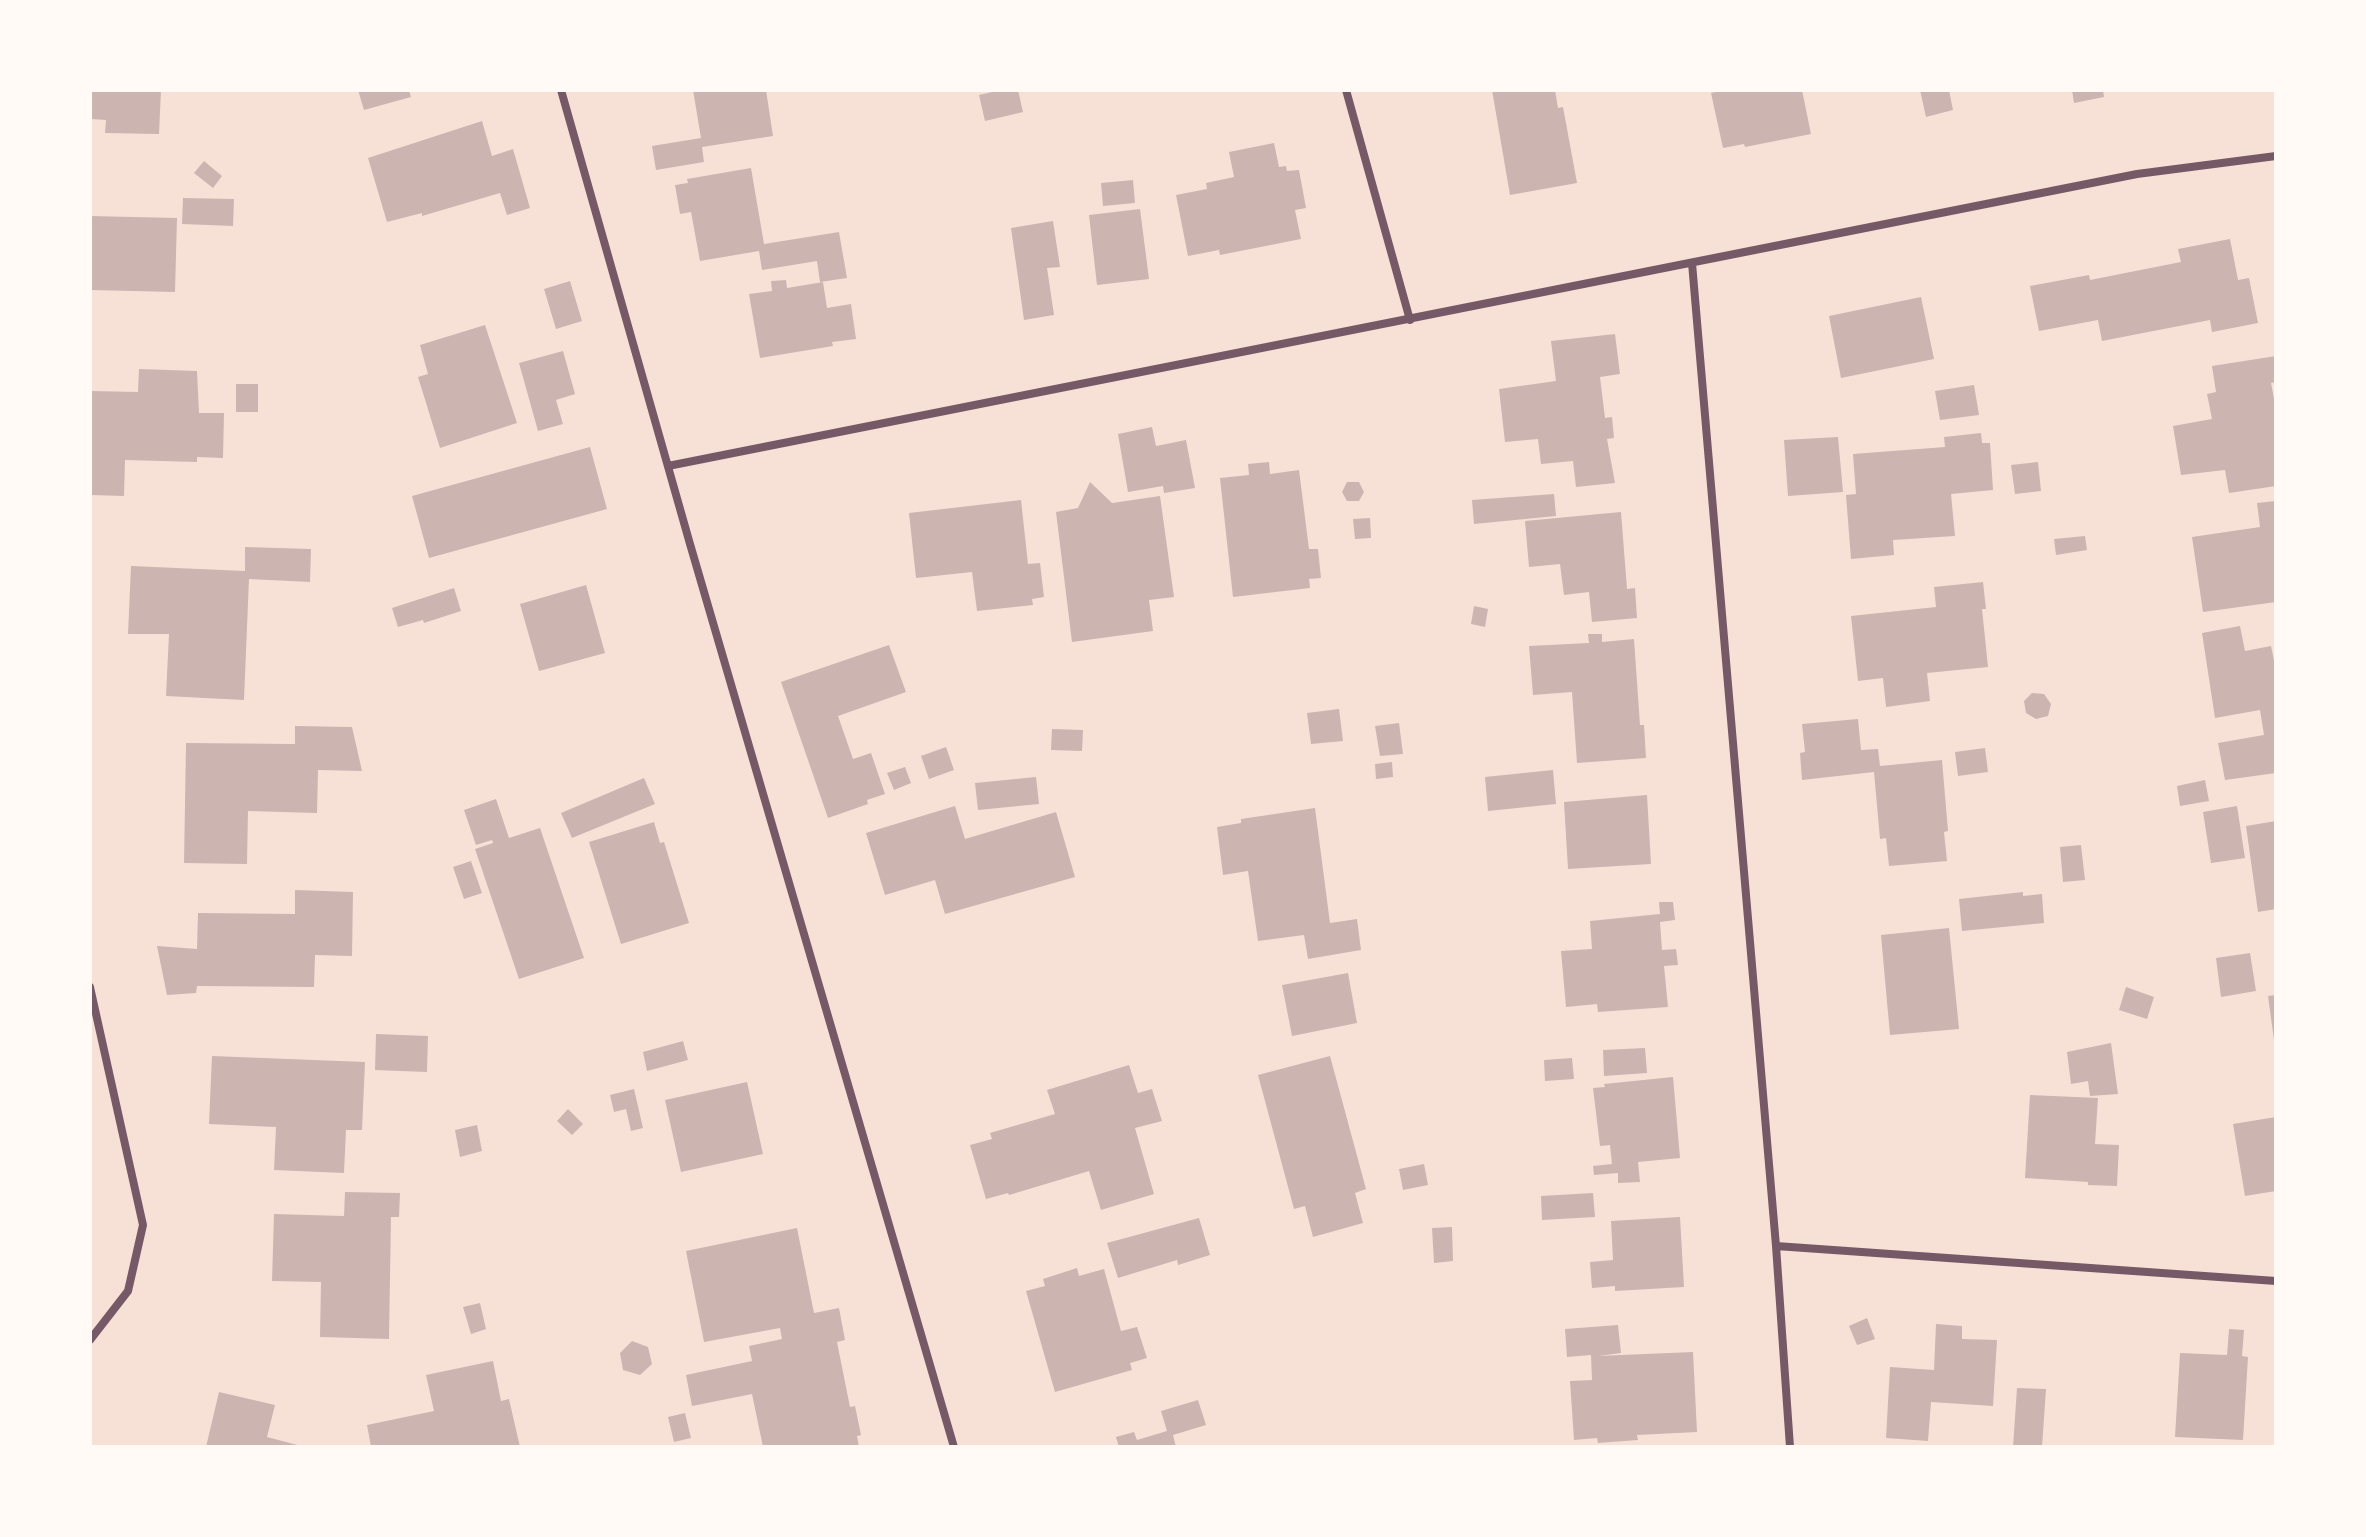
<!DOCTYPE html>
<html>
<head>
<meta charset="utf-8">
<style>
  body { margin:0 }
  #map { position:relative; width:2366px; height:1537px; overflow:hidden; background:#f7e1d7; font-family:"IBM Plex Serif",serif }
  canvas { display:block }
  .frame { position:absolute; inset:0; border:92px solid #fffaf5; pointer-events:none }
</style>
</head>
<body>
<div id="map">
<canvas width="2366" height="1537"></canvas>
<div class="frame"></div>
</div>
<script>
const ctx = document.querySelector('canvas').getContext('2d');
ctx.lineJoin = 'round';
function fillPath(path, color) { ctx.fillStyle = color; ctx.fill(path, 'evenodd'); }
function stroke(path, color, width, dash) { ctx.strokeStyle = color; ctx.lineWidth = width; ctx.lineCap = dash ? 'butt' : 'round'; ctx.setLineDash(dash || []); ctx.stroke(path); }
fillPath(new Path2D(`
  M90 90H161L159 134 105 133 106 120 90 119Z
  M358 90H409L411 97 364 110Z
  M693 90H766L773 136 702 147 704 162 656 170 652 146 701 138Z
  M1001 90H1018L1023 112 985 121 979 95Z
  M1492 90H1555L1558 108 1563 107 1577 183 1510 195Z
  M1725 90H1802L1811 134 1745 147 1744 144 1723 148 1711 93Z
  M1920 90H1949L1953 110 1926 117Z
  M2072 90H2103L2104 97 2074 103Z
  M482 121 492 156 513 149 530 208 507 215 500 193 422 216V213L387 222 368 158Z
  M1274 143 1279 167 1286 166 1287 171 1299 170 1306 208 1295 210 1301 239 1220 255 1219 250 1188 256 1176 195 1207 189 1206 183 1234 177 1229 152Z
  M204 161 222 176 213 188 194 173Z
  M751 168 764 244 839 232 847 278 820 282 817 261 762 270 759 251 700 261 691 212 680 214 675 185 688 183 687 179Z
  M1133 180 1135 203 1103 206 1101 183Z
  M183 198 234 199 233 226 182 224Z
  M1140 209 1149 279 1097 285 1089 215Z
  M90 216 177 218 175 292 90 290Z
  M1053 221 1060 267 1047 268 1054 315 1024 320 1011 228Z
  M2230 239 2238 280 2249 278 2258 323 2212 332 2210 320 2102 341 2098 320 2039 331 2030 286 2089 275 2090 280 2181 262 2178 249Z
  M786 280 787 288 823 282 827 308 851 304 856 339 832 342 833 346 760 358 749 294 772 291 771 281Z
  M570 281 582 321 556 329 544 289Z
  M1921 297 1934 359 1841 378 1829 316Z
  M485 325 517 423 440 448 418 377 428 374 420 345Z
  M1615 334 1620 374 1600 377 1605 418 1612 417 1614 438 1607 439 1615 483 1576 487 1573 461 1541 464 1538 439 1505 442 1499 389 1556 381 1551 341Z
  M563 351 575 394 556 400 563 424 538 431 519 363Z
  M2276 356V382L2271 383 2276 409V486L2229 493 2225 470 2181 475 2173 426 2212 419 2207 394 2216 392 2212 366Z
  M139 369 197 371 199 413H224L223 458 197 457V462L125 460 124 496 91 495 90 391 138 392Z
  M236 384H258V412H236Z
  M1974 385 1979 415 1940 420 1935 391Z
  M1152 427 1156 446 1186 440 1195 488 1164 493 1163 486 1128 492 1118 434Z
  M1981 433 1982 443H1990L1993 490 1951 494 1955 536 1893 540 1894 555 1851 559 1846 495 1856 494 1853 454 1945 447 1944 437Z
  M1838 437 1843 492 1788 496 1784 440Z
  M590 447 607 509 429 558 412 496Z
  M1269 462 1270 474 1299 470 1309 549H1318L1321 578 1309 579 1310 588 1233 597 1220 478 1249 475 1248 464Z
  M2038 462 2041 491 2015 494 2011 465Z
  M1090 482 1112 503 1160 496 1174 597 1149 600 1153 631 1072 642 1056 512 1078 508Z
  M1347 482H1359L1364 492 1359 501H1347L1342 492Z
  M1554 494 1556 516 1474 524 1472 500Z
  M1021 500 1028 564 1040 563 1044 597 1032 599 1033 605 977 611 972 572 916 578 909 513Z
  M2276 501V602L2203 612 2192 537 2260 527 2257 503Z
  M1621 512 1627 589 1635 588 1637 618 1592 622 1589 592 1564 595 1560 564 1529 567 1525 521Z
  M1370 518 1371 538 1355 539 1353 519Z
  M2085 536 2087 550 2056 555 2054 539Z
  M245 547 311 549 310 582 249 579 244 700 166 696 169 634H128L131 566 245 571Z
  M1983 582 1986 609H1982L1988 667 1927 673 1930 701 1886 707 1883 678 1858 681 1851 616 1936 607 1934 587Z
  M586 585 605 653 539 671 520 604Z
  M454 588 461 611 424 623 423 620 398 627 392 608Z
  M1474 606 1488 609 1485 627 1471 624Z
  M2240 626 2245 651 2271 646 2276 670V773L2225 780 2218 743 2264 735 2260 710 2215 718 2202 633Z
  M1588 634H1602V642L1634 639 1640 725H1644L1646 758 1577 763 1572 692 1533 695 1529 646 1589 643Z
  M889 645 906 692 838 716 853 759 871 753 885 794 867 800 868 804 828 818 781 682Z
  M2032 693 2044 694 2051 704 2048 716 2036 719 2026 713 2024 701Z
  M1339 709 1343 741 1311 744 1307 713Z
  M1858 719 1861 750 1878 749 1880 766 1942 760 1948 831 1944 832 1947 861 1889 866 1886 838 1880 839 1874 772 1802 780 1800 753 1805 752 1802 724Z
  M1399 723 1403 754 1380 756 1375 726Z
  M295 726 352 727 362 771 318 770 317 813 248 811 247 864 184 863 186 743 295 744Z
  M1052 729 1083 730 1082 751 1051 750Z
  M946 747 954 770 929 779 921 756Z
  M1985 748 1988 772 1958 776 1955 752Z
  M1392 762 1393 777 1376 779 1375 764Z
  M905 767 911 783 894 790 887 773Z
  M1553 770 1556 804 1488 811 1485 777Z
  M1036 777 1039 804 978 810 975 783Z
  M644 778 655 804 572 838 561 813Z
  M2205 780 2209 801 2180 806 2177 786Z
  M1647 795 1651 864 1568 869 1564 802Z
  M496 799 509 838 540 828 584 958 519 979 475 849 493 843 492 840 476 845 464 810Z
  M955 806 965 839 1056 812 1075 877 945 914 935 880 885 895 866 833Z
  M2237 806 2245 858 2211 863 2203 812Z
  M1315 808 1330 923 1357 919 1361 950 1308 959 1304 935 1258 941 1248 871 1223 875 1217 827 1241 823V819Z
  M2276 821V909L2258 912 2246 826Z
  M654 822 660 843 664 842 689 923 621 944 589 842Z
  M2081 845 2085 880 2063 882 2060 847Z
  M471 861 482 893 464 899 453 867Z
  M295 890 353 892 352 956 315 955 314 987 197 986 196 993 167 995 157 946 197 949 198 913 295 914Z
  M2023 892V896L2042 894 2044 923 1962 931 1959 899Z
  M1659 902H1673L1675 920 1660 922 1662 950 1676 949 1678 965 1664 966 1668 1007 1598 1012 1597 1004 1566 1007 1561 951 1592 949 1590 921 1660 914Z
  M1949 928 1959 1029 1890 1035 1881 935Z
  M2250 953 2256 991 2221 997 2216 958Z
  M1348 973 1357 1023 1292 1036 1282 985Z
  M2126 987 2154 997 2147 1019 2119 1010Z
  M2276 995V1040H2274L2268 996Z
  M376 1034 428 1036 427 1072 375 1070Z
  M683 1041 688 1060 647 1071 643 1052Z
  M2111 1043 2118 1094 2090 1096 2088 1081 2071 1084 2067 1052Z
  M1645 1048 1647 1073 1604 1076 1603 1050Z
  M212 1056 365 1062 362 1130H346L344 1173 274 1170 276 1127 209 1124Z
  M1330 1056 1366 1189 1355 1193 1363 1223 1313 1237 1305 1206 1294 1209 1258 1075Z
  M1572 1058 1574 1079 1545 1081 1544 1060Z
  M1129 1065 1138 1093 1152 1089 1162 1121 1135 1128 1154 1194 1101 1210 1089 1171 1009 1195 1008 1193 986 1199 970 1145 992 1139 990 1133 1055 1114 1047 1090Z
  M1673 1077 1680 1158 1638 1162 1640 1182 1618 1183V1173L1594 1175 1593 1166 1612 1164 1610 1145 1600 1146 1593 1088 1605 1087 1604 1084Z
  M747 1082 763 1154 681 1172 665 1100Z
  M634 1089 643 1128 631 1131 626 1109 614 1112 610 1095Z
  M2030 1095 2098 1098 2095 1144 2119 1145 2117 1186 2088 1185V1182L2025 1178Z
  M568 1109 583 1124 572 1135 557 1121Z
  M2276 1117V1191L2245 1196 2233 1124Z
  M477 1125 482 1151 460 1157 455 1130Z
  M1424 1164 1428 1185 1403 1190 1399 1169Z
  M345 1192 400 1193 399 1217H391L389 1339 320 1337 321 1282 272 1281 274 1214 344 1216Z
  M1593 1193 1595 1217 1542 1220 1541 1196Z
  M1680 1217 1684 1287 1615 1291V1286L1592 1288 1590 1262 1613 1260 1611 1221Z
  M1199 1218 1210 1255 1178 1265 1177 1260 1118 1278 1107 1243Z
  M1452 1227 1453 1261 1434 1263 1432 1228Z
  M797 1228 814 1313 839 1308 845 1340 837 1342 850 1407 855 1406 861 1435 857 1436 859 1447H763L752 1394 692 1406 686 1375 752 1361 749 1346 782 1339 780 1328 704 1342 686 1251Z
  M1077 1268 1079 1276 1104 1269 1121 1331 1137 1327 1147 1358 1130 1363 1132 1370 1055 1392 1026 1291 1045 1286 1043 1279Z
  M480 1303 486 1329 471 1334 463 1307Z
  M1867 1318 1875 1339 1857 1345 1849 1326Z
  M1936 1324 1962 1326V1339L1997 1340 1993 1406 1931 1402 1928 1441 1886 1438 1890 1367 1934 1370Z
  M1618 1325 1621 1353 1598 1356 1693 1352 1697 1432 1637 1435 1638 1440 1598 1443 1597 1438 1574 1440 1570 1381 1592 1380 1591 1355 1567 1357 1565 1329Z
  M2229 1329 2244 1330 2242 1356 2248 1357 2243 1440 2175 1437 2180 1353 2227 1355Z
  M632 1341 648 1347 652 1364 640 1375 623 1370 620 1353Z
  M493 1361 501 1401 509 1399 520 1447H371L367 1425 434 1411 426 1375Z
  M2017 1388 2046 1389 2042 1447H2013Z
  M219 1392 275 1405 267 1437 305 1447H206Z
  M1198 1400 1206 1425 1173 1435 1176 1447H1119L1116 1437 1134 1432 1137 1440 1167 1431 1161 1411Z
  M685 1413 691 1438 674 1442 668 1417Z`), '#ccb4b1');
stroke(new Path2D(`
  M561 90 690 544 954 1447
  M1346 90 1410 320
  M1692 263 1776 1246 1790 1447
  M668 466 2137 174 2276 156
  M90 987 143 1225 128 1291 90 1340
  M1776 1246 2276 1281`), '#755966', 8);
</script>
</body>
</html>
